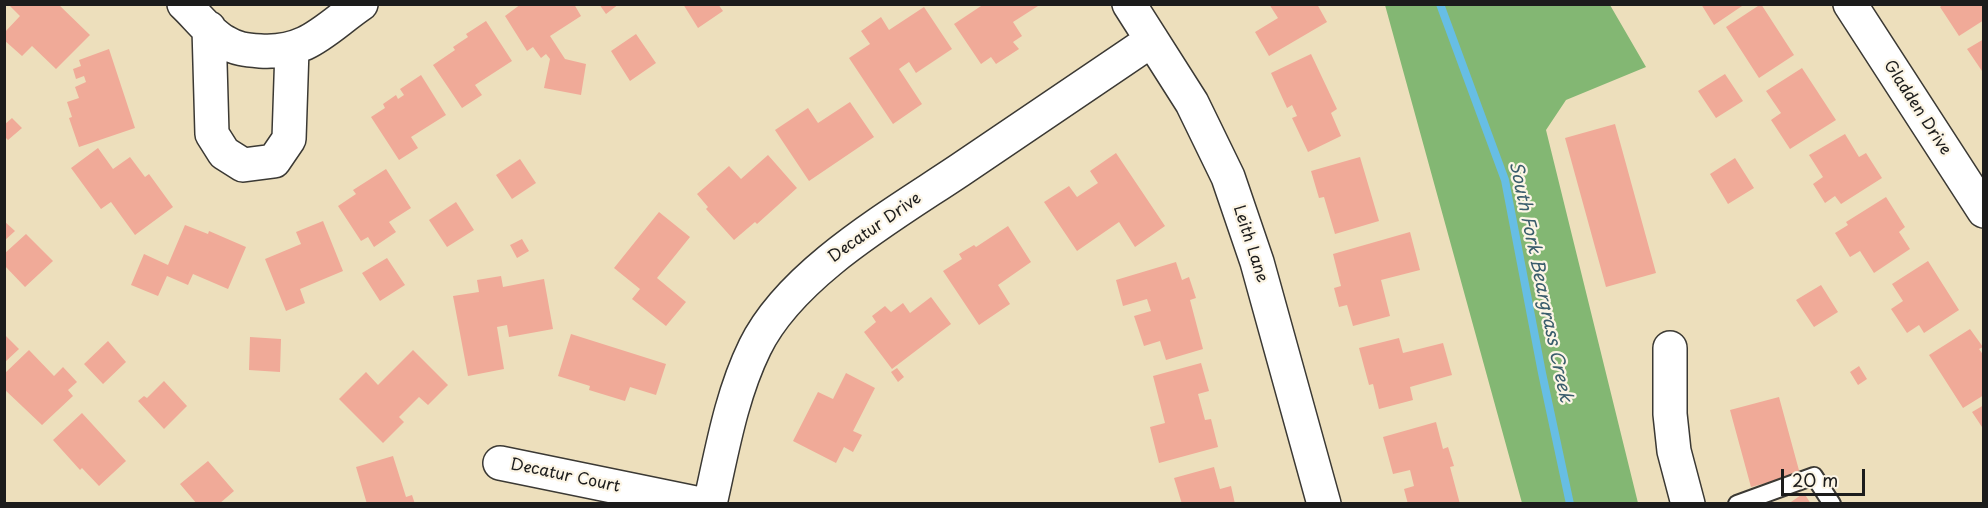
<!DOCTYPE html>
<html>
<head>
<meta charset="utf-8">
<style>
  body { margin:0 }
  #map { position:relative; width:1988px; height:508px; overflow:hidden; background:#eddfbc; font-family:"Playpen Sans",sans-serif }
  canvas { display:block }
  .frame { position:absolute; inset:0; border:6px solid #1c1c1c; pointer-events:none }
  .scale { position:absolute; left:1781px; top:469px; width:84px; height:27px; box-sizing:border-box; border:3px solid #1c1c1c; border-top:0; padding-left:8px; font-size:18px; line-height:21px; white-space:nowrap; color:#1c1c1c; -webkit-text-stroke:4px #fcf5e5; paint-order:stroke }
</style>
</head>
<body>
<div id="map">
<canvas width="1988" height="508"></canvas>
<div class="frame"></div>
<div class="scale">20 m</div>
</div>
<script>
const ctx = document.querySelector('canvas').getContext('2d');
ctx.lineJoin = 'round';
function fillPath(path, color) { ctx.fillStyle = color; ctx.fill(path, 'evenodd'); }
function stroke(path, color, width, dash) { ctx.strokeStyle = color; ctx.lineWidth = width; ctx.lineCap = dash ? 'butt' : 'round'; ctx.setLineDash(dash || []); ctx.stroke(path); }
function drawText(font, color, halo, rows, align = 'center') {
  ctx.font = font + ' "Playpen Sans",sans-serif'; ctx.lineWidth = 4.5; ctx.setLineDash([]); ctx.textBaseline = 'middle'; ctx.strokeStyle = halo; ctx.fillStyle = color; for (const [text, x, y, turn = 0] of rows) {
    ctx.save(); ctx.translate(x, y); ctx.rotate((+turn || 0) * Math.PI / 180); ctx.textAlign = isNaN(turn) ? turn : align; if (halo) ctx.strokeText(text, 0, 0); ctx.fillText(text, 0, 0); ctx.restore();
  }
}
fillPath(new Path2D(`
  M1385 5H1610L1646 67 1566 100 1546 130 1638 503H1522Z`), '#83b773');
stroke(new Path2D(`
  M1440 4 1505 180 1542 373 1570 504`), '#67bee4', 8);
fillPath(new Path2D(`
  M8 4H58L90 35 56 69 32 46 22 56 4 40V33L20 16Z
  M521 4H574L581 16 550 36 565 59 586 64 581 95 544 88 550 59 546 54 541 58 533 47 527 51 505 16Z
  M599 4H619L606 14Z
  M683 4H718L723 11 698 28Z
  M984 4H1036L1038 6 1013 22 1022 36 1013 42 1019 49 996 64 991 57 981 64 954 24Z
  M1269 4H1317L1327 22 1269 56 1255 32 1278 18Z
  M1701 4H1745L1714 25Z
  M1761 4 1794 55 1759 78 1726 27Z
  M1943 4H1984V20L1959 36 1940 7Z
  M924 7 952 49 916 73 909 62 899 69 922 104 893 124 849 58 870 44 861 31 881 17 889 30Z
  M486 21 512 61 475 85 482 95 462 108 433 65 455 50 453 47 468 37 466 34Z
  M636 34 656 63 630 81 611 51Z
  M1984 39V74L1967 49Z
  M109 49 135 128 79 147 69 118 72 117 67 102 79 98 75 87 86 82 84 76 76 79 73 69 81 66 79 60Z
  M1311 54 1337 109 1331 113 1341 136 1308 152 1292 118 1297 116 1292 105 1287 108 1271 73Z
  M1802 68 1836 120 1790 149 1771 120 1781 113 1766 91Z
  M1725 74 1743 101 1716 118 1698 91Z
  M421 75 446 115 411 137 418 148 399 160 371 117 385 108 383 104 396 95 398 99 404 95 400 89Z
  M850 102 874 137 809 181 775 130 808 108 818 123Z
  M12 118 22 128 8 140 4 136V125Z
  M1615 124 1656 273 1606 287 1565 138Z
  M1845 134 1859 157 1866 153 1882 178 1841 204 1835 196 1825 203 1813 184 1823 177 1809 155Z
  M98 148 113 169 130 157 145 177 149 174 173 207 135 235 111 202 101 209 71 168Z
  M1116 153 1165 226 1135 247 1119 222 1077 251 1044 202 1069 186 1077 197 1098 183 1090 171Z
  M768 155 797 188 757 224 755 222 734 240 706 209 708 207 697 194 729 166 741 179Z
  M1360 157 1379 221 1335 234 1324 197 1319 198 1311 171Z
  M1735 158 1754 188 1728 204 1710 174Z
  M520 159 536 183 512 199 496 175Z
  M386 169 411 208 389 222 396 232 374 247 368 237 361 241 338 206 356 194 353 190Z
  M1886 197 1905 227 1899 232 1910 249 1874 273 1860 251 1850 257 1835 233 1848 225 1846 222Z
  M456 202 474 230 447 247 429 220Z
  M659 212 690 237 657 278 686 302 666 326 632 299 640 289 614 268Z
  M4 221 15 231 4 241Z
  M323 221 343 271 300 289 305 303 286 311 265 259 301 244 296 232Z
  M185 225 208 234 209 231 246 247 228 289 193 274 188 285 167 276 158 296 131 285 144 254 168 265Z
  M1008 226 1031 262 998 285 1010 304 979 325 943 271 962 259 959 254 974 245 976 247Z
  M1410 232 1420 270 1381 280 1390 316 1353 326 1347 305 1339 307 1334 288 1341 286 1333 254Z
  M26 234 53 261 25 287 4 265V254Z
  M522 239 529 251 517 258 510 245Z
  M387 258 405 285 380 301 362 273Z
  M1928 261 1959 310 1924 333 1919 325 1907 333 1891 309 1903 301 1892 284Z
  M1176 262 1182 280 1189 277 1196 298 1190 300 1203 349 1166 360 1160 341 1144 346 1134 316 1151 311 1147 299 1123 306 1116 280Z
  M501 276 503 287 544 279 553 329 509 337 507 325 497 327 504 369 468 376 453 296 479 292 477 280Z
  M1821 285 1838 312 1814 327 1796 300Z
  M931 297 951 324 892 369 864 332 876 322 872 316 885 306 891 312 903 303 910 313Z
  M1970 329 1983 347 1979 349 1984 356V395L1963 408 1929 355Z
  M4 334 19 349 4 363Z
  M571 334 666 364 656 395 630 387 625 401 589 390 590 386 558 376Z
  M250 337 281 339 280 372 249 370Z
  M1399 338 1403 353 1443 343 1452 375 1410 387 1413 400 1379 409 1373 384 1369 385 1359 348Z
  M108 341 126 362 103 384 84 364Z
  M29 350 54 376 63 367 77 382 68 390 73 396 42 425 4 389V374Z
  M413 350 448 385 428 405 419 397 399 417 404 422 383 443 339 399 366 372 378 385Z
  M1201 363 1209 391 1198 394 1205 420 1211 419 1218 447 1159 463 1150 427 1165 423 1153 376Z
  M1859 366 1867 379 1858 385 1850 372Z
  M897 368 904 377 898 382 891 372Z
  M846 373 875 388 853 431 862 435 853 452 844 447 836 463 793 441 818 392 833 399Z
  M164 381 187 406 164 429 138 401 144 396 147 398Z
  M1779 397 1800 474 1751 487 1730 410Z
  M1984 405V430L1972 412Z
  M82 413 126 461 99 486 82 468 80 470 53 440Z
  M1436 422 1443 449 1448 447 1454 466 1450 467 1460 504H1408L1404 489 1414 486 1410 470 1393 474 1383 437Z
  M393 456 406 497 412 495 415 504H367L356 467Z
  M208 461 234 491 219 504H197L180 484Z
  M1214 467 1220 489 1231 486 1235 504H1182L1174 478Z
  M1804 493 1811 504H1788Z`), '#f0aa98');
const lane = new Path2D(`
  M1737 504 1814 476 1832 504`);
const street = new Path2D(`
  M184 4C197 16 210 34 225 42 236 49 246 50 260 51 307 54 325 29 361 4
  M1129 4 1192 103 1228 177 1257 262 1324 504
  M1850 4 1984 211
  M209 28 212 134 224 153 243 165 274 161 289 139 292 49
  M1670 348V414L1674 451 1688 504
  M500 463 700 504
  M710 504C722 451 731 396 755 347 791 273 893 215 960 170 1024 127 1088 84 1152 40`);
stroke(lane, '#3b3934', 20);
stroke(street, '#3b3934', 36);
stroke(lane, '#fff', 16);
stroke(street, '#fff', 33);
drawText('16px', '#1c1c1c', '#fcf5e5', [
  ["Gladden Drive",1917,108,57],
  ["Decatur Drive",875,228,-35],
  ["Leith Lane",1250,244,72],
  ["Decatur Court",565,476,12]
]);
drawText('italic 18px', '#3a5d6c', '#fcf5e5', [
  ["South Fork Beargrass Creek",1540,282,78]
]);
</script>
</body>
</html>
